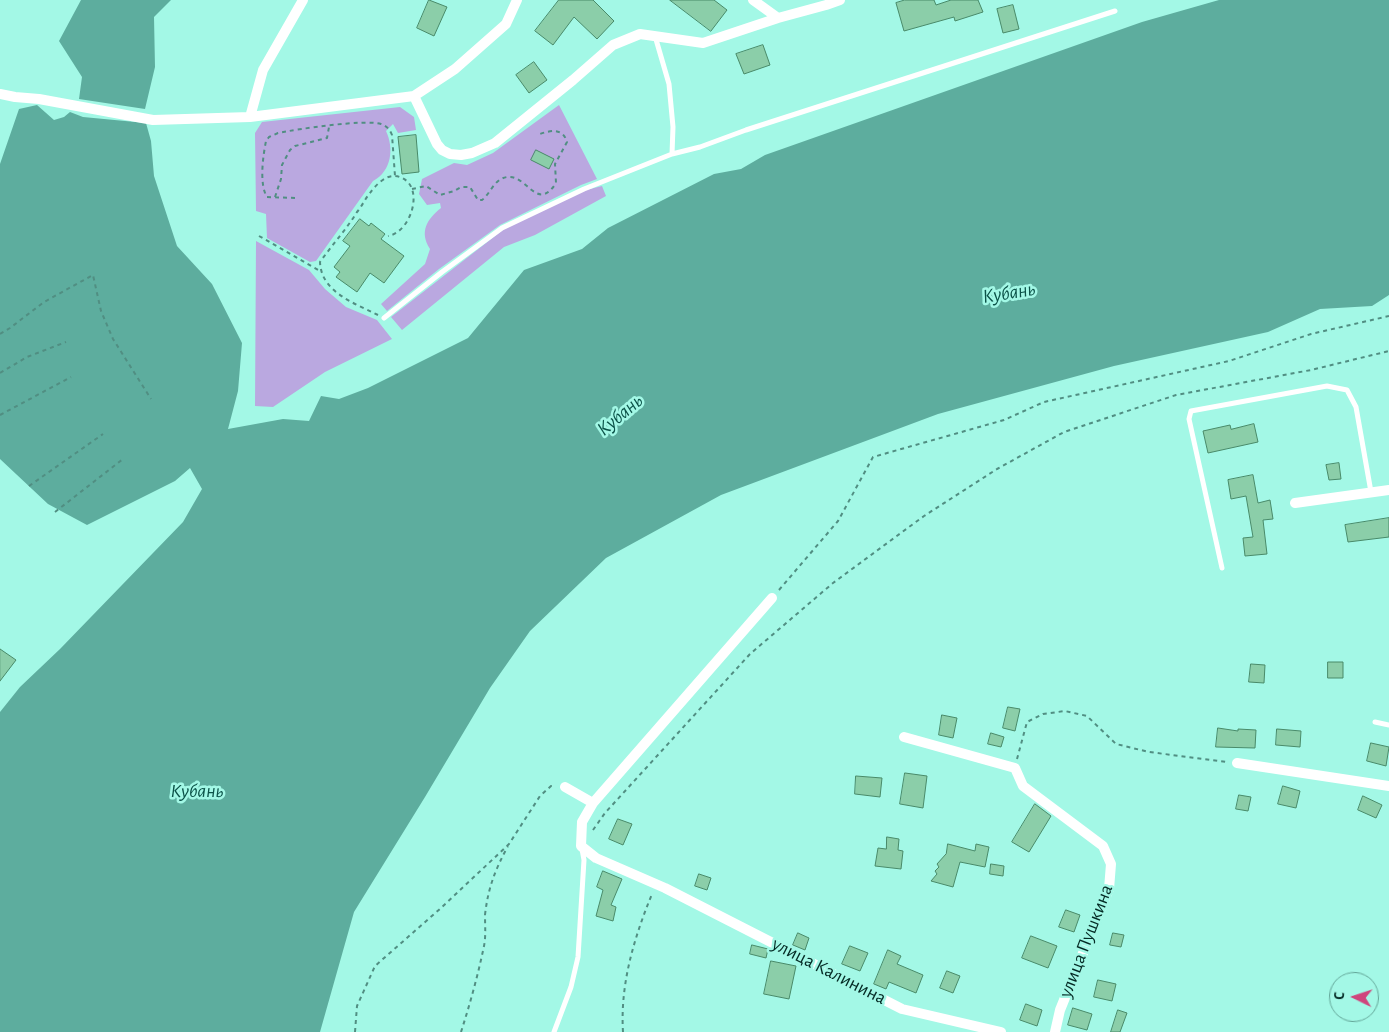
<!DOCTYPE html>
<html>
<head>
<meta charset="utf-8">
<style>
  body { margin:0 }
  #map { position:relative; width:1389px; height:1032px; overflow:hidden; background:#a3f8e6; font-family:"Alegreya Sans",sans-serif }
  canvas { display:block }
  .north { position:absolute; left:1329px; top:972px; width:50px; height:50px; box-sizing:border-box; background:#a3f8e6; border:1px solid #63a698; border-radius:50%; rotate:274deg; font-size:14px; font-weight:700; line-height:20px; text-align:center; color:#042a24 }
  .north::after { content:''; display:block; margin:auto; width:18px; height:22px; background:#cf457c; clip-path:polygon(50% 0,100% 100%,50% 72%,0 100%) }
</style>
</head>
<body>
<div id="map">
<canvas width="1389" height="1032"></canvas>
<div class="north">С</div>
</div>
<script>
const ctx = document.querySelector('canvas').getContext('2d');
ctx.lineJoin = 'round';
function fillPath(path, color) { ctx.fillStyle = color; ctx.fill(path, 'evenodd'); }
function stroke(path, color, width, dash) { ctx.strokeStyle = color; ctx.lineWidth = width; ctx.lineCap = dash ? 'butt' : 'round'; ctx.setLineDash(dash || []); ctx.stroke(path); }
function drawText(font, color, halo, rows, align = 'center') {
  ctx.font = font + ' "Alegreya Sans",sans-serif'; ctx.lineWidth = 5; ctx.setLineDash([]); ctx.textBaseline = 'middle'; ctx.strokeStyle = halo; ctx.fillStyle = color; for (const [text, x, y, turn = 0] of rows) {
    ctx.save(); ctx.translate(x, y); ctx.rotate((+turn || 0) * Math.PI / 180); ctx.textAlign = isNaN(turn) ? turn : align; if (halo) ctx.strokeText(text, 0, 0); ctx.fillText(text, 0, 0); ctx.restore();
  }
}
fillPath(new Path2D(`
  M559 105 597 179 581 185 500 225 439 269 387 311 381 304 425 264 430 249C419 232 427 219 441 208L440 203 427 205 419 194 422 179 454 163 467 165 493 153Z
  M400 107 414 117 416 130 398 133 393 124 386 131C394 148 392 171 373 181L316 261 310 262 267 238 266 214 256 211 255 133 262 122Z
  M602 186 606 196 535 235 504 247 402 330 391 317 504 229 586 190Z
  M256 241 309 270 325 289 346 307 377 320 392 339 325 372 273 407 255 406Z`), '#baa8e0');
fillPath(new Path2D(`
  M81 0H171L154 17 155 67 145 109 79 99 82 77 59 41Z
  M1219 0H1389V295L1372 306 1320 309 1268 332 1114 366 938 414 721 495 606 558 530 631 490 688 425 797 354 912 320 1032H0V712L20 687 60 649 183 522 202 489 190 468 175 481 87 525 48 504 0 459V164L19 109 37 105 54 120 64 117 70 112 83 117 146 123 151 141 154 176 177 246 212 284 242 343 238 391 228 429 283 419 309 421 321 396 339 399 368 388 468 338 524 270 582 249 608 228 714 174 741 169 765 155 1142 22Z`), '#5dad9e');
const building = new Path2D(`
  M429 0 447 7 434 36 417 28Z
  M559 0H593L614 21 597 39 574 17 553 45 535 31Z
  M670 0H714L727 10 711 31Z
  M905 0H934L936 5 951 0H978L983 12 955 21 954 17 904 31 896 3Z
  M1013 5 1019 29 1003 33 997 9Z
  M763 45 770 65 744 74 736 54Z
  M534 62 547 80 529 93 516 75Z
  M416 135 419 172 402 174 398 137Z
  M536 150 554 159 549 169 531 160Z
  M360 219 369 226 371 223 385 234 381 239 404 256 384 283 370 273 357 292 336 277 340 272 334 267 350 246 343 241Z
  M1254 424 1258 442 1208 453 1203 431 1230 425 1231 429Z
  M1339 463 1341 479 1329 480 1326 465Z
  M1253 475 1258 503 1270 500 1273 519 1263 520 1267 554 1245 556 1243 538 1253 537 1246 496 1231 499 1228 480Z
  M1389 518V537L1348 542 1345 525Z
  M0 649 16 660 0 681Z
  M1328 662H1343V678H1328Z
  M1251 664 1265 665 1264 683 1249 682Z
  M1008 707 1020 709 1015 731 1003 728Z
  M942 715 957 718 953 738 939 735Z
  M1218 728 1238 731V729L1256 730 1255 748 1216 747Z
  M1277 729 1301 731 1300 747 1276 745Z
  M991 733 1004 737 1001 747 988 744Z
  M1371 743 1389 747 1386 766 1367 761Z
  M905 773 927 776 923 808 900 804Z
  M856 776 882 778 880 797 855 794Z
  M1283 786 1300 791 1296 808 1278 804Z
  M1239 795 1251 797 1248 811 1236 809Z
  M1363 796 1382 805 1376 818 1358 810Z
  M1035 804 1051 816 1029 852 1012 842Z
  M618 819 632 824 623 845 609 839Z
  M887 837 899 839 898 850 903 851 901 869 875 866 878 848 886 849Z
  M948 844 975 851 976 844 989 847 985 867 960 862 953 887 931 881 937 874 935 871 939 867 937 864 946 854Z
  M991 864 1004 866 1003 876 990 874Z
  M603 871 622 879 611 905 616 907 613 921 596 916 603 890 597 887Z
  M699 874 711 878 707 890 695 886Z
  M1066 910 1080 915 1074 932 1059 927Z
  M798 933 809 938 805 950 793 945Z
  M1113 933 1124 935 1121 947 1110 945Z
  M1031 936 1057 946 1048 968 1022 958Z
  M752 945 768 949 766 958 750 954Z
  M850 946 868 953 860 971 842 964Z
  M888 950 901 956 897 964 923 975 916 993 889 982 886 989 874 984Z
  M771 961 796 966 789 999 764 994Z
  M947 971 960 976 953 993 940 988Z
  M1098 980 1116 984 1112 1001 1094 997Z
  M1026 1004 1042 1010 1037 1026 1020 1020Z
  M1073 1008 1092 1014 1087 1030 1068 1025Z
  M1118 1010 1127 1013 1120 1032H1111Z`);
fillPath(building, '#8bcea9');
stroke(building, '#498a69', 1);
stroke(new Path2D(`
  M412 189 426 186 440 195 454 191 461 187H470L478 200H482C491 193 494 179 507 177 527 174 537 213 556 183L555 164 567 142C563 128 551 130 540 134
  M275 197 281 179 282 165 290 150 295 146 327 138 329 127
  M295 198 267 197C259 184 263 156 266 141L269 137 278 133C298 129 364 119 381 124 387 126 390 130 392 135L395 176
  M259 236 320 271
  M378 315C354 303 321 292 320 262 332 245 346 230 357 212 362 206 365 199 370 193 375 186 385 175 395 176 427 180 413 232 388 236
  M0 334 10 328 44 302 93 275 101 311 113 339 151 399
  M0 373 27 357 66 342
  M0 415 71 377
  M29 486 103 434
  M55 512 123 459
  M779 590 838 521 873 457 1004 420 1044 402 1229 361 1311 334 1389 316
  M1017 759 1027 722 1043 714 1065 711 1087 716 1116 744 1149 752 1227 762
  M593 830 605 813 750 654 833 583 924 516 997 469 1064 432 1176 395 1311 370 1389 351
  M355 1032 357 1006 375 966 441 908 509 844 540 796 551 786H555
  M461 1032C470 1004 478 975 484 946 486 936 485 926 485 915 488 888 495 870 508 846
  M623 1032C620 984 634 938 652 894`), '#518e82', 2, [4, 4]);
stroke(new Path2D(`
  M655 36 669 84 673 127 672 154
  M384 318 442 272 502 228 584 189 672 154 700 147 746 130 1115 11
  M1222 568 1189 419 1191 411 1327 386 1347 390 1356 407 1371 492
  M1375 722 1389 725
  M554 1032 571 987 578 957 584 860 582 849`), '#fff', 5);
stroke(new Path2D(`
  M753 0 778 18
  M0 94 15 97 39 99 153 120 250 117 414 96 455 69 506 24 517 0
  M414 96 437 144 442 150 450 154 461 155 472 153 495 143 573 80 613 45 640 34 703 43 778 18 826 5 840 0
  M250 117 263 70 303 0
  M1295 503 1389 490
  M904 737 1015 768 1023 786 1103 846 1111 864 1109 889 1060 1010 1055 1032
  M1237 763 1389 786
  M565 787 593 803 582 822 581 846 596 858 665 888 902 1009 1001 1032
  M593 803 772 598`), '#fff', 10);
drawText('19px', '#042a24', '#a3f8e6', [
  ["улица Пушкина",1086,941,-69],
  ["улица Калинина",829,971,27]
]);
drawText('italic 20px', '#0b5248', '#a3f8e6', [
  ["Кубань",1009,293,-9],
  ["Кубань",620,415,-40],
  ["Кубань",197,791]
]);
</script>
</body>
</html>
